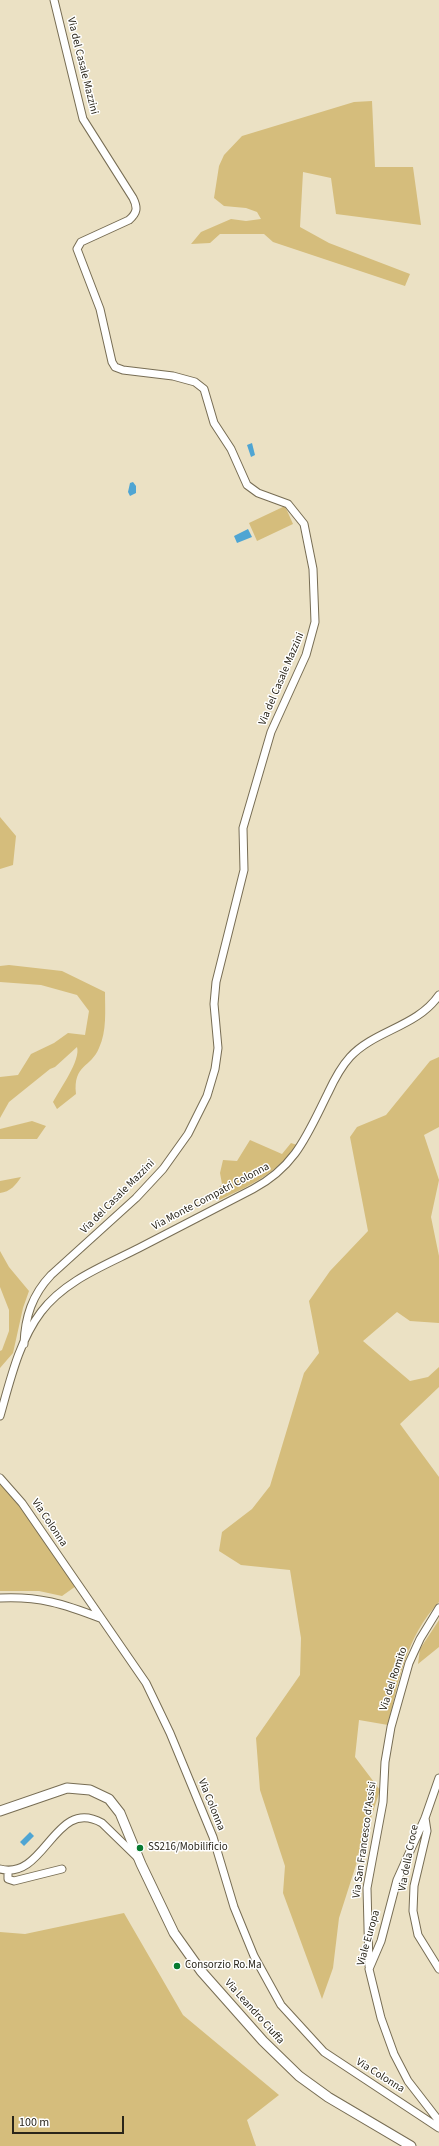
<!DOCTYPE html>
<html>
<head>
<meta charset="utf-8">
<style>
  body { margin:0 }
  #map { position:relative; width:439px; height:2146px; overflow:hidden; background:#ebe1c4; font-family:"Source Sans 3",sans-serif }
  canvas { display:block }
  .scale { position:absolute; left:12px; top:2116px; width:112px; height:18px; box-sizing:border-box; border:2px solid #29251a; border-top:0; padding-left:5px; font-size:12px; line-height:14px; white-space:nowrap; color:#29251a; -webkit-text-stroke:3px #fff; paint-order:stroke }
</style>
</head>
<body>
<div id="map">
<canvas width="439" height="2146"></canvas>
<div class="scale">100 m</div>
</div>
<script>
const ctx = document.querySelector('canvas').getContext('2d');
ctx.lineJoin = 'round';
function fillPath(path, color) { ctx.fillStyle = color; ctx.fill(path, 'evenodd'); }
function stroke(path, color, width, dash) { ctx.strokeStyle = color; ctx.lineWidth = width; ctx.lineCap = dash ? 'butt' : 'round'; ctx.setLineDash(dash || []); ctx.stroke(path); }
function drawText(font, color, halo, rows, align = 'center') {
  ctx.font = font + ' "Source Sans 3",sans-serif'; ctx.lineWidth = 3; ctx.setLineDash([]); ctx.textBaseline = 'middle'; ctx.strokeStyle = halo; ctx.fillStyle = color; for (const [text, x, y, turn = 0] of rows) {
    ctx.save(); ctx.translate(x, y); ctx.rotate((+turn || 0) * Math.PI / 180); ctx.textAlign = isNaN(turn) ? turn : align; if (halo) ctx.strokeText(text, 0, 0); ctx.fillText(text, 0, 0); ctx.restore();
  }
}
fillPath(new Path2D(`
  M372 101 375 167H413L421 225 336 214 331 178 303 172 300 227 329 243 410 274 405 286 273 242 264 234H220L210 243 191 244 201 232 231 219 246 221 261 219 257 212 246 208 224 206 214 198 219 166 224 155 242 136 354 102Z
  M285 506 293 524 257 541 249 523Z
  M0 817 16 836 13 865 0 869Z
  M9 965 62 971 105 992C105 1011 107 1031 99 1048 91 1068 73 1064 76 1094L57 1109 53 1102C60 1089 81 1060 77 1047L55 1067 50 1069 9 1102 0 1118V1077L18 1075 31 1054 54 1043 68 1033 85 1035 89 1011 77 995 41 985 0 982V966Z
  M439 1057V1127L424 1135 439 1180 431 1217 439 1256V1323L410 1321 397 1312 363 1341 410 1381 428 1377 439 1367V1387L400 1424 439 1477V1602C406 1637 399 1680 388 1725L359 1720 355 1757 380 1790 339 1918 333 1968 322 1999 283 1893 285 1866 260 1790 256 1738 300 1675 301 1638 290 1570 241 1565 219 1551 222 1532 252 1509 270 1486 304 1373 319 1353 309 1301 330 1271 368 1231 350 1137 357 1127 386 1115 430 1061Z
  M32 1121 46 1126 37 1139H0V1129Z
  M250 1140 282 1154 291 1143 297 1145C277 1174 247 1187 217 1201L216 1191 222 1184 220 1173 223 1160 237 1161Z
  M21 1177C16 1185 10 1192 0 1193V1181Z
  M0 1251 9 1267 29 1291 23 1308 13 1353 0 1368V1351L2 1350 9 1331V1310L0 1287Z
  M0 1482 24 1512 76 1586 62 1596 39 1591H0Z
  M439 1620V1647L418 1664 420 1649Z
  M124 1913 183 2015 279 2095 247 2120 256 2146H0V1932L25 1934Z`), '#d5bd7c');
fillPath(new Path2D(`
  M252 443 255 455 251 457 247 445Z
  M133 482 136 486V493L130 496 128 492 130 483Z
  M248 529 252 537 237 543 234 536Z
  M30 1832 34 1836 24 1846 20 1842Z`), '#4fa5d3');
const minor = new Path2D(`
  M24 1344C25 1317 32 1295 51 1275L136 1198 163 1169 188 1134 207 1096 215 1069 218 1048 214 1004 216 982 244 870 243 828 271 732 306 655 315 622 313 569 304 524 288 504 258 493 247 485 231 449 214 423 204 389 195 382 173 376 123 370 115 367 112 362 100 309 77 249 81 242 129 220C137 213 138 208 133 198L83 119 54 0
  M0 1416C10 1381 19 1341 41 1312 65 1280 106 1265 139 1248 177 1228 215 1209 253 1189 296 1166 307 1135 328 1093 334 1080 340 1068 350 1057 375 1030 417 1027 439 995
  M0 1478 22 1503 146 1683 170 1733 213 1837 234 1907 254 1956 281 2005 324 2052 439 2128
  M0 1598C39 1596 64 1604 100 1618
  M439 1778 425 1818 397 1880 381 1941 369 1969 381 2018 394 2054 408 2081 439 2121
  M425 1818 427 1831 414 1886 413 1911 418 1935 439 1969
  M0 1869C46 1881 54 1796 102 1823L137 1857
  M8 1871V1879L14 1881 62 1869
  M369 1966 367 1888 383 1802 385 1762 391 1727 409 1663 420 1639 439 1608`);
const major = new Path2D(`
  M0 1811 67 1788 90 1790 109 1799 120 1813 141 1864 174 1933 201 1971 263 2041 299 2076 328 2097 411 2146`);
stroke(minor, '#776d54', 9);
stroke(major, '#776d54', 11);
stroke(minor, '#fff', 7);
stroke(major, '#fff', 9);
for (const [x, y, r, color] of [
  [140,1848,4,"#077a30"],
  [177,1966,4,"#077a30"]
]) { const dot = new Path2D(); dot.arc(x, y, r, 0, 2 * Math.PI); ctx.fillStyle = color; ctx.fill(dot); stroke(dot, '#fff', 1.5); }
drawText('11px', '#29251a', '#fff', [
  ["Via del Casale Mazzini",82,66,76],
  ["Via del Casale Mazzini",282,679,-67],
  ["Via del Casale Mazzini",118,1197,-45],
  ["Via Monte Compatri Colonna",211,1197,-28],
  ["Via Colonna",49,1523,56],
  ["Via del Romito",394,1679,-72],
  ["Via Colonna",211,1805,68],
  ["Via San Francesco d'Assisi",365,1840,-82],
  ["Via della Croce",409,1858,-79],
  ["Viale Europa",369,1938,-74],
  ["Via Leandro Ciuffa",254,2012,48],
  ["Via Colonna",380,2076,32]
]);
drawText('11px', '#29251a', '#fff', [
  ["SS216/Mobilificio",148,1848],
  ["Consorzio Ro.Ma",185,1966]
], 'left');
</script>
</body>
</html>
